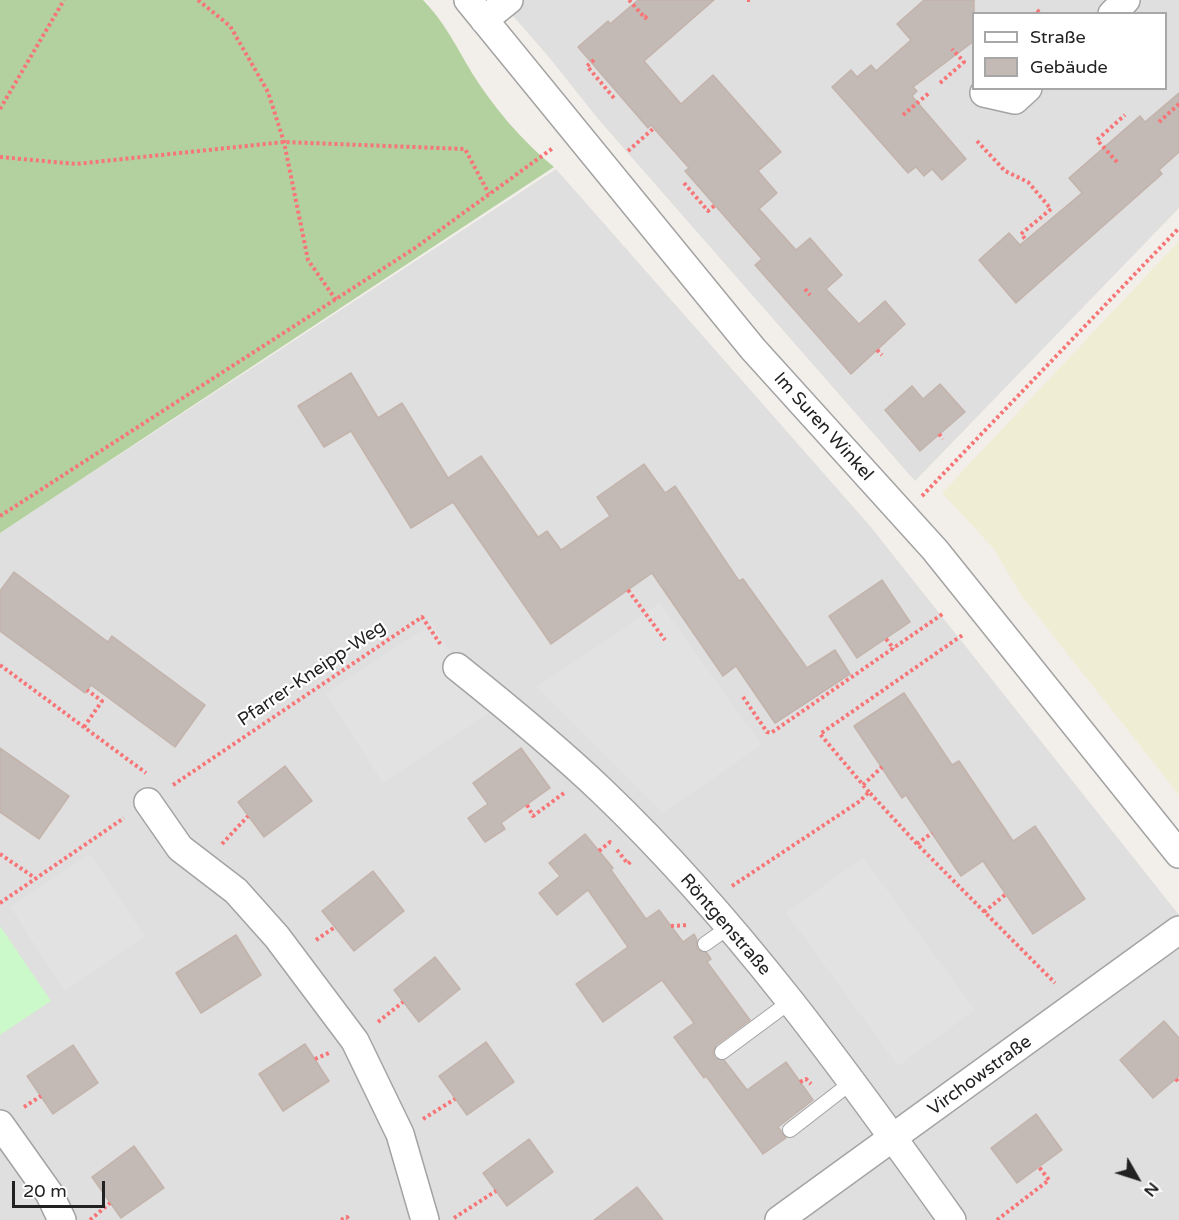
<!DOCTYPE html>
<html>
<head>
<meta charset="utf-8">
<style>
  body { margin:0 }
  #map { position:relative; width:1179px; height:1220px; overflow:hidden; background:#f2eee9; font-family:"Varela Round",sans-serif }
  canvas { display:block }
  .legend { position:absolute; left:972px; top:12px; width:195px; height:78px; box-sizing:border-box; background:#fff; border:2px solid #a7a7a7; margin:0; padding:8px 10px; list-style:none; font-size:18px; color:#222 }
  .legend li { display:flex; align-items:center; gap:12px; height:30px }
  .legend b { width:30px; border:2px solid #a7a7a7 }
  .north { position:absolute; left:1107px; top:1148px; width:60px; height:60px; -webkit-text-stroke:4px #fff; paint-order:stroke; rotate:129deg; font-size:16px; font-weight:700; line-height:24px; text-align:center; color:#222 }
  .north::after { content:''; display:block; margin:auto; width:21px; height:27px; background:#222; clip-path:polygon(50% 0,100% 100%,50% 72%,0 100%) }
  .scale { position:absolute; left:12px; top:1181px; width:93px; height:27px; box-sizing:border-box; border:3px solid #222; border-top:0; padding-left:8px; font-size:18px; line-height:21px; white-space:nowrap; color:#222; -webkit-text-stroke:4px #fff; paint-order:stroke }
</style>
</head>
<body>
<div id="map">
<canvas width="1179" height="1220"></canvas>
<ul class="legend">
<li><b style="height:8px;background:#fff"></b>Straße</li>
<li><b style="height:16px;background:#c3b9b5"></b>Gebäude</li>
</ul>
<div class="north">N</div>
<div class="scale">20 m</div>
</div>
<script>
const ctx = document.querySelector('canvas').getContext('2d');
ctx.lineJoin = 'round';
function fillPath(path, color) { ctx.fillStyle = color; ctx.fill(path, 'evenodd'); }
function stroke(path, color, width, dash) { ctx.strokeStyle = color; ctx.lineWidth = width; ctx.lineCap = dash ? 'butt' : 'round'; ctx.setLineDash(dash || []); ctx.stroke(path); }
function drawText(font, color, halo, rows, align = 'center') {
  ctx.font = font + ' "Varela Round",sans-serif'; ctx.lineWidth = 4.5; ctx.setLineDash([]); ctx.textBaseline = 'middle'; ctx.strokeStyle = halo; ctx.fillStyle = color; for (const [text, x, y, turn = 0] of rows) {
    ctx.save(); ctx.translate(x, y); ctx.rotate((+turn || 0) * Math.PI / 180); ctx.textAlign = isNaN(turn) ? turn : align; if (halo) ctx.strokeText(text, 0, 0); ctx.fillText(text, 0, 0); ctx.restore();
  }
}
fillPath(new Path2D(`
  M499 0H1179V208L915 481 599 120 548 56ZM974 14H1166V88H974Z
  M556 169 870 526 1179 915V1220H0V533Z`), '#e0dfdf');
fillPath(new Path2D(`
  M1179 241V795L1021 595 994 549 942 493Z`), '#efeed5');
fillPath(new Path2D(`
  M0 0H423C444 21 457 48 472 73 494 108 522 141 554 167L0 533Z`), '#b3d09f');
fillPath(new Path2D(`
  M0 926 51 1001 0 1035Z`), '#cbf9c9');
fillPath(new Path2D(`
  M660 603 762 745 662 813 536 687Z
  M432 624 490 713 383 783 325 694Z
  M90 854 145 937 65 991 10 907Z
  M863 857 975 1010 898 1066 786 913Z`), '#e2e2e2');
const building = new Path2D(`
  M638 0H714L644 61 681 104 713 75 781 152 758 171 777 193 759 209 796 250 810 238 842 275 826 289 859 324 885 301 905 324 851 374 755 265 762 259 685 171 689 168 651 125 648 128 578 47 608 21 610 24Z
  M924 0H974V41L913 87 917 91 912 96 966 159 942 180 932 169 924 176 916 167 908 173 832 87 851 70 857 77 871 65 876 71 911 40 897 24Z
  M1179 93V152L1159 170 1162 174 1016 303 979 260 1009 233 1020 245 1082 193 1069 178 1140 116 1145 122Z
  M351 373 378 418 402 403 448 478 481 456 538 537 547 531 561 550 610 516 597 497 644 464 665 493 675 486 739 581 743 579 807 668 835 650 850 674 775 723 736 666 723 676 652 573 551 644 453 502 411 528 351 431 324 447 298 406Z
  M940 384 965 412 920 451 885 410 912 386 923 399Z
  M14 572 108 642 112 636 205 705 175 747 91 685 85 693 0 631V591Z
  M882 580 910 622 857 658 829 616Z
  M904 693 952 765 959 761 1013 841 1035 826 1085 899 1033 934 983 861 961 876 906 795 902 798 854 726Z
  M0 748 69 796 39 839 0 812Z
  M521 748 550 788 501 823 505 829 485 842 468 818 488 804 473 783Z
  M285 766 312 801 264 837 238 802Z
  M585 834 613 868 611 870 646 919 659 910 683 942 694 934 697 940V949L707 953 711 959 707 962 750 1020 716 1045 713 1052 715 1058 724 1060 747 1090 786 1062 813 1100 778 1127 786 1138 763 1154 706 1076 704 1078 674 1037 694 1023 662 980 603 1022 576 984 628 947 588 890 557 915 539 893 560 876 549 863Z
  M373 871 404 911 354 951 322 911Z
  M236 935 261 975 201 1013 176 973Z
  M435 957 460 989 419 1022 394 990Z
  M1164 1021 1179 1038V1076L1153 1098 1120 1060Z
  M486 1042 514 1082 467 1115 439 1076Z
  M305 1044 329 1081 283 1111 259 1074Z
  M73 1045 98 1083 53 1114 27 1076Z
  M1036 1114 1062 1150 1017 1183 991 1148Z
  M529 1139 553 1172 507 1206 483 1173Z
  M134 1146 164 1188 121 1218 92 1177Z
  M637 1187 663 1220H594Z`);
fillPath(building, '#c3b9b5');
stroke(building, '#c3b3ab', 1.5);
const lane = new Path2D(`
  M705 944 729 927
  M722 1052 791 1001
  M790 1130 852 1082`);
const street = new Path2D(`
  M468 0 753 349 935 550 1179 854
  M1112 14 1126 0
  M484 20 509 0
  M984 93 1015 100 1028 88
  M457 667C507 707 556 747 602 791 736 919 845 1070 952 1220
  M148 802 180 848 236 891 277 937 355 1041 400 1134 425 1220
  M0 1124 49 1193 62 1220
  M779 1220 1179 930`);
stroke(lane, '#a3a3a3', 16);
stroke(street, '#a3a3a3', 30);
stroke(new Path2D(`
  M198 0 230 26 268 92 284 142 308 260 336 300
  M629 0 645 18 649 14
  M747 0H751
  M1037 10 1041 14
  M594 60 587 66 614 98
  M940 83 964 62 952 49
  M0 109 64 0
  M903 115 929 93
  M1159 122 1179 104
  M977 141 1005 171 1028 182 1051 209 1021 234 1026 240
  M628 151 654 128
  M0 157 76 164 284 142 465 149 489 194
  M1117 162 1097 140 1125 115
  M684 183 708 211 715 205
  M805 289 810 295
  M877 350 882 355
  M939 434 943 439
  M922 496 1179 228
  M0 516 415 248 553 148
  M628 590 665 640
  M886 639 894 649
  M0 665 146 773
  M743 697 767 732 771 733 944 613
  M84 727 102 701 87 690
  M173 785 422 617 441 645
  M863 785 882 767
  M869 792 820 734 964 634
  M527 805 533 816 564 793
  M222 844 248 816
  M917 844 932 833
  M617 850 628 864 631 861
  M599 851 610 842 612 844
  M0 854 35 878
  M732 886 860 801 869 792 917 844 1055 983
  M0 903 124 818
  M984 912 1006 894
  M671 926 689 925
  M316 940 335 927
  M378 1022 403 1002
  M315 1059 329 1053
  M1176 1079 1179 1083
  M800 1082 806 1079 811 1084
  M24 1107 41 1096
  M423 1119 455 1099
  M454 1218 496 1191
  M90 1220 110 1203
  M341 1220 347 1217 349 1220
  M997 1220 1049 1180 1039 1167`), '#f77577', 4, [3, 3]);
stroke(lane, '#fff', 14);
stroke(street, '#fff', 27);
drawText('18px', '#222', '#fff', [
  ["Im Suren Winkel",823,427,48],
  ["Pfarrer-Kneipp-Weg",312,674,-34],
  ["Röntgenstraße",725,925,49],
  ["Virchowstraße",980,1076,-36]
]);
</script>
</body>
</html>
